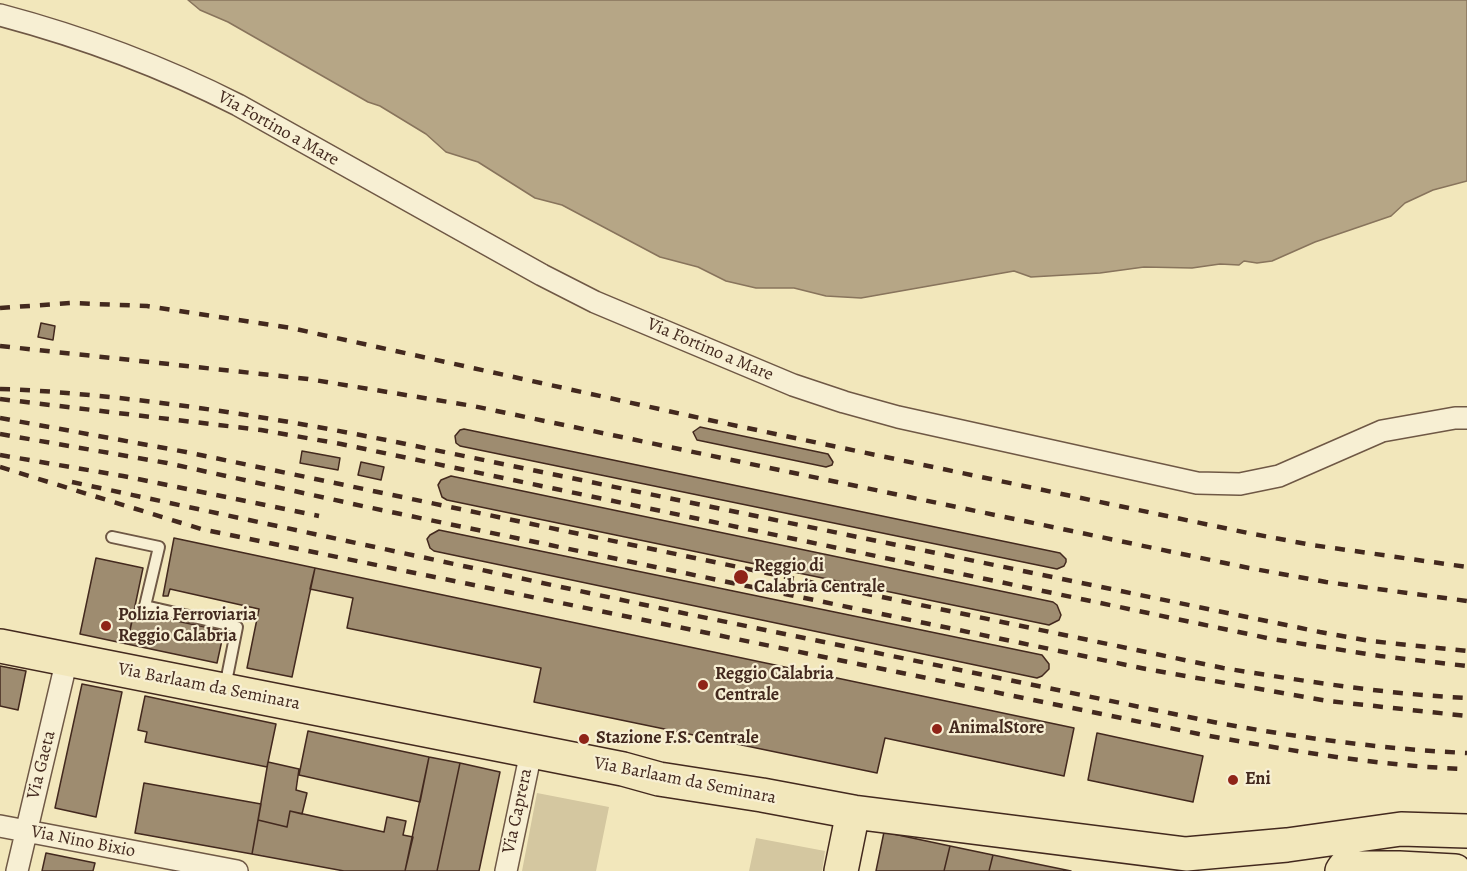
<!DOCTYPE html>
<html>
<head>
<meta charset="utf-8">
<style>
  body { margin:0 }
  canvas { display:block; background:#f2e7bb }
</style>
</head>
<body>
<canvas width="1467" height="871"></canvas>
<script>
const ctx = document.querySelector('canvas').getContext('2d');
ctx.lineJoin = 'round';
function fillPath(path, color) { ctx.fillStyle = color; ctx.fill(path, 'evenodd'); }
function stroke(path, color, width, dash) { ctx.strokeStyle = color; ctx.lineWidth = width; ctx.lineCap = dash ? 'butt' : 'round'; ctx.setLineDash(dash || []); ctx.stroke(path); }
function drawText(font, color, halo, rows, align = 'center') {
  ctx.font = font + ' Alegreya,serif'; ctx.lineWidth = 4.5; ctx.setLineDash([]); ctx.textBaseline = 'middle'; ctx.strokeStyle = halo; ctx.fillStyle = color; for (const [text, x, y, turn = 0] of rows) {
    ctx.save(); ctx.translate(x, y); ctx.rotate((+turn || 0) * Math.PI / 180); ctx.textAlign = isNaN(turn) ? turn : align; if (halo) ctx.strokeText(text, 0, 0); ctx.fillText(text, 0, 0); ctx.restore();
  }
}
fillPath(new Path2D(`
  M537 793 609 807 596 871H522Z
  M756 838 825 851 822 871H749Z`), '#d4c7a0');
const water = new Path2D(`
  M188 0H1467V181L1433 190 1405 203 1391 216 1315 242 1272 261 1257 263 1244 261 1239 265 1220 264 1192 268 1144 267 1100 273 1031 277 1014 271 861 298 826 296 794 288H756L726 281 698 267 660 257 562 205 535 198 478 162 446 152 426 134 380 106 368 102 228 22 200 10Z`);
fillPath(water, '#b6a686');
stroke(water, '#88745c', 1.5);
const building = new Path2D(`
  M41 323 55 326 53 340 38 337Z
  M700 427 828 454 833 462 832 465 826 467 697 440 693 432Z
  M464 429 1060 553 1066 559V562L1064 566 1057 569 460 446 456 443 455 436 460 430Z
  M302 451 340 458 338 470 300 463Z
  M361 462 384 467 381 480 358 475Z
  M451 476 1053 602 1057 605 1061 615 1059 620 1049 625 447 500 442 497 438 485 441 480Z
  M439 530 1042 655 1049 664V669L1042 676 1037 678 434 551 430 548 427 539 430 535Z
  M174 538 315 568 292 677 247 668 259 609 170 589 168 596H163Z
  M96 558 143 568 127 644 80 634Z
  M315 568 1074 728 1064 776 885 738 877 773 534 702 541 668 347 628 353 598 310 589Z
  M134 612 224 631 217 663 127 644Z
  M0 666 26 671 18 710 0 706Z
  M82 684 122 692 96 817 55 808Z
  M145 696 276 724 267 767 145 742 147 732 138 730Z
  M308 731 429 757 420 802 299 775Z
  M1097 733 1203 756 1193 802 1088 780Z
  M429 757 460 763 437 871H405Z
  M268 762 299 769 296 790 307 793 302 814 290 811 287 827 258 820Z
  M460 763 500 772 479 871H437Z
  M144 783 261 804 252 854 135 833Z
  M290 811 384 832 387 817 406 821 403 835 413 837 405 871H344L252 854 258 820 287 827Z
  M884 832 950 846 944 871H876Z
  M950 846 993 855 989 871H944Z
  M46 853 95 863 93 871H42Z
  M993 855 1071 871H989Z`);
fillPath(building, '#9e8c70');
stroke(building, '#43291e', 1.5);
const lane = new Path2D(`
  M112 537 159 547 145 606 237 627 225 687`);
const street = new Path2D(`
  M0 15C83 37 161 66 238 105L542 275 595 302 793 385 844 402 898 417 1197 483 1240 484 1279 476 1382 431 1455 418H1467
  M0 826 237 871
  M17 871 67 659
  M506 871 531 752`);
const primary = new Path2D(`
  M0 646 623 769 659 779 762 795 853 812 1186 854 1287 845 1401 829 1467 831
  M841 871 853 812
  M1342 871 1344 868H1399L1455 871`);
stroke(lane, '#6f5845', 14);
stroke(street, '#6f5845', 24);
stroke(primary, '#43291e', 36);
stroke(lane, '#f7efd3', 10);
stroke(street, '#f7efd3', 21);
stroke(primary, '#f2e7bb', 33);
stroke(new Path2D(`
  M0 308 71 303 147 306 291 328 709 420 1248 533 1312 545 1467 567
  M0 346 308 379 473 406 1249 568 1326 582 1467 601
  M0 389C40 390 79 394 119 398 211 408 301 423 391 441L1320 632 1370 641 1467 651
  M0 399 261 430 341 444 1272 639 1380 656 1467 666
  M0 418 186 452 1223 668C1304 681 1385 694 1467 698
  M0 434 167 463 367 507 1146 669 1328 701 1467 716
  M0 455 123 476 319 516
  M0 467 201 529 1199 734C1288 750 1376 766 1467 769
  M72 482 673 611 1218 723C1301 738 1383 749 1467 753`), '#43291e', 4.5, [10, 10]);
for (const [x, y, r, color] of [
  [741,577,8,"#8f2418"],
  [106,626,6,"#8f2418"],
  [703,685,6,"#8f2418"],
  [937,729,6,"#8f2418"],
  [584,739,6,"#8f2418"],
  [1233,780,6,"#8f2418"]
]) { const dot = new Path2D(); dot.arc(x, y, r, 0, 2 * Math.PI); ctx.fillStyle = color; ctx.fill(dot); stroke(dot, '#f7efd3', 2); }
drawText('18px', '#43291e', '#f7efd3', [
  ["Via Fortino a Mare",278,129,29],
  ["Via Fortino a Mare",710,350,23],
  ["Via Barlaam da Seminara",209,687,11],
  ["Via Gaeta",42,765,-76],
  ["Via Barlaam da Seminara",685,781,11],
  ["Via Caprera",518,811,-78],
  ["Via Nino Bixio",83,842,11]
]);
drawText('bold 18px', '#43291e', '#f7efd3', [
  ["Reggio di",754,567],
  ["Calabria Centrale",754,588],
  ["Polizia Ferroviaria",118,616],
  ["Reggio Calabria",118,637],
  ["Reggio Calabria",715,675],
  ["Centrale",715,696],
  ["AnimalStore",949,729],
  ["Stazione F.S. Centrale",596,739],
  ["Eni",1245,780]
], 'left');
</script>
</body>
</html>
